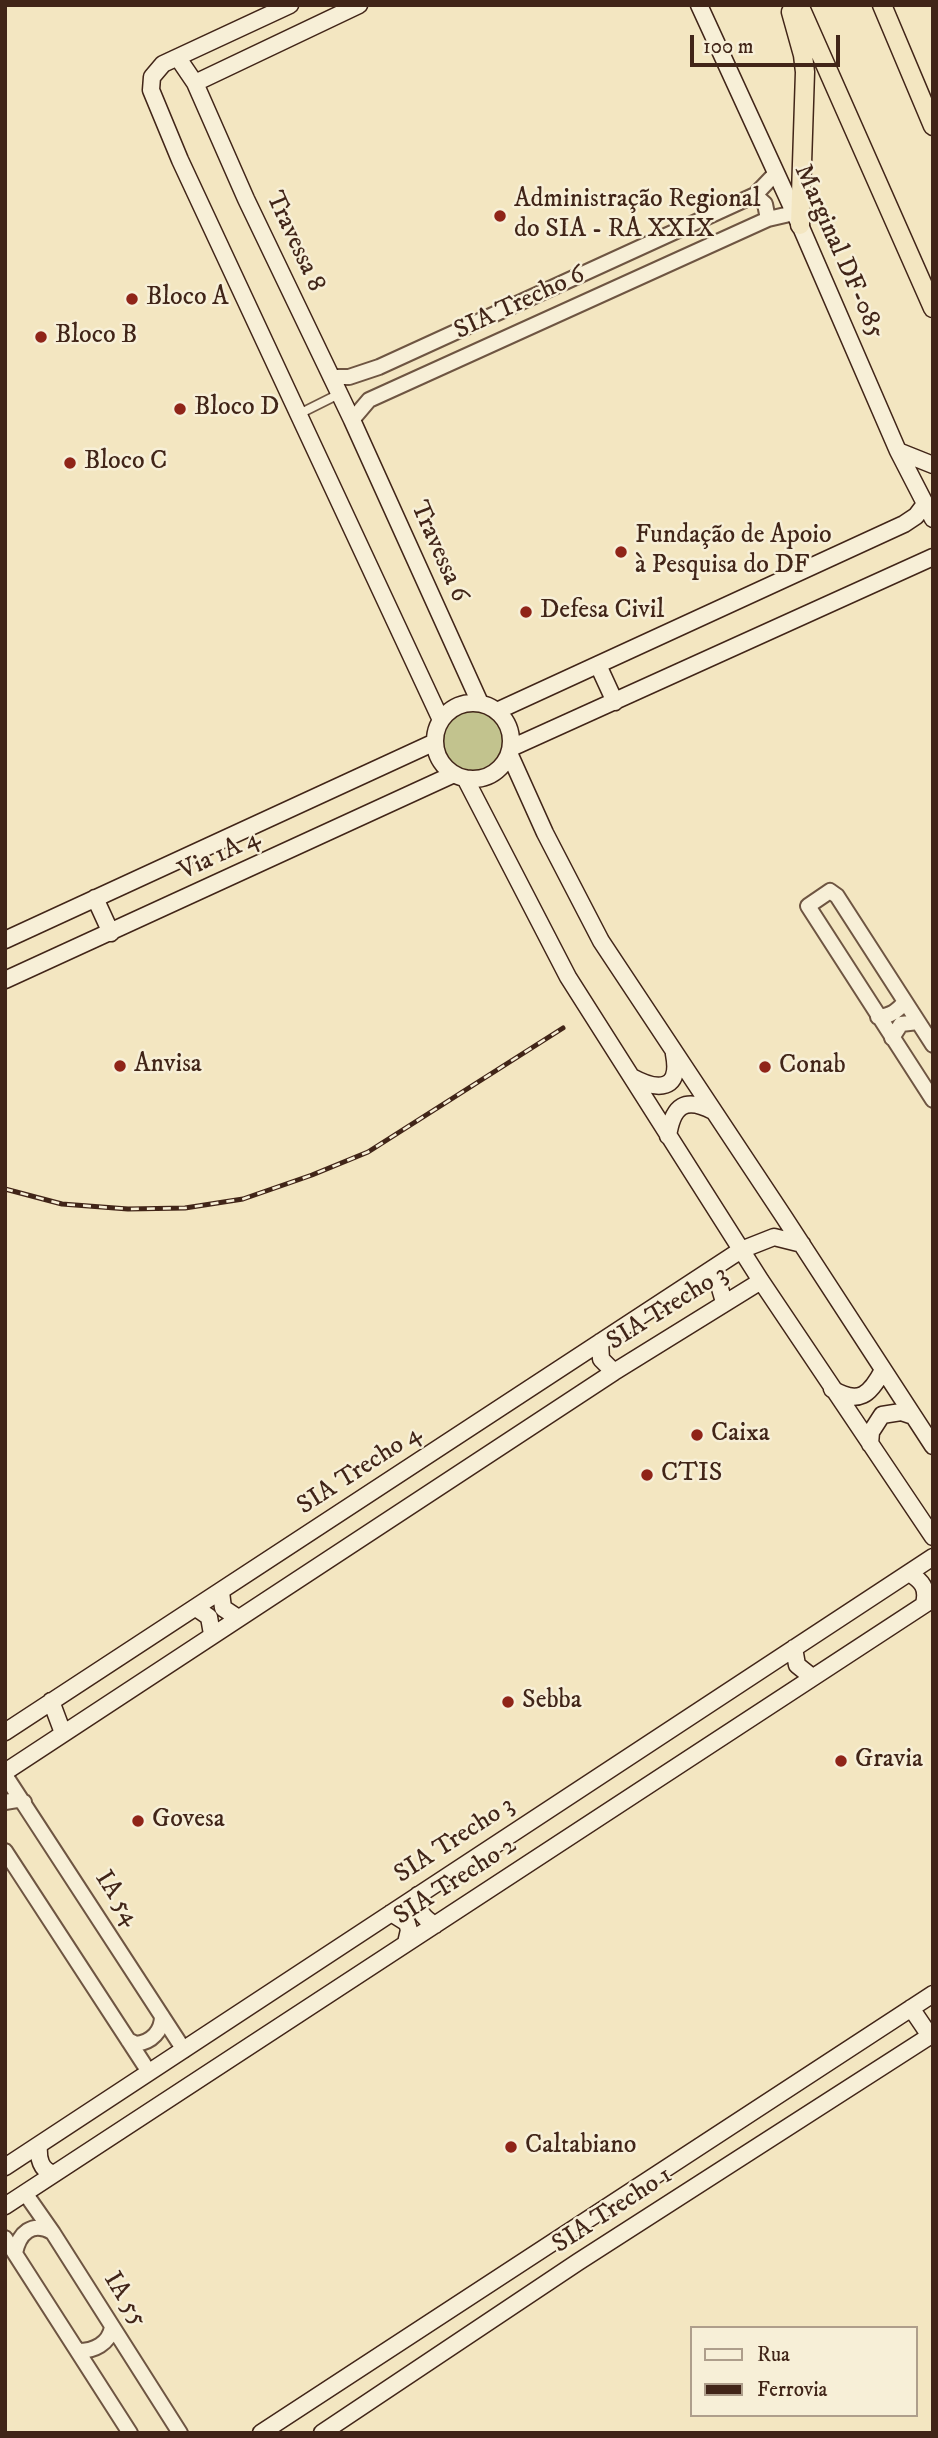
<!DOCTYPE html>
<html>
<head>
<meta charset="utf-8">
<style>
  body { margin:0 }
  #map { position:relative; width:938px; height:2438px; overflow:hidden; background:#f3e6c1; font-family:"IM FELL DW Pica",serif }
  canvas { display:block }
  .frame { position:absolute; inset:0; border:7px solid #412518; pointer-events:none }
  .legend { position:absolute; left:690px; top:2326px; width:228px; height:91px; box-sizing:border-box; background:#f7efd7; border:2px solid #ae9e8b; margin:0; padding:9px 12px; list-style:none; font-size:21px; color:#412518 }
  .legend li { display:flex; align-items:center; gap:14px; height:35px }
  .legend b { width:35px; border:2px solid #ae9e8b }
  .scale { position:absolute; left:690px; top:35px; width:150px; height:32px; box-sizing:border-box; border:4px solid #412518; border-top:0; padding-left:9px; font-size:21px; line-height:24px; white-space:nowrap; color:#412518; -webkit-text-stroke:5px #f7efd7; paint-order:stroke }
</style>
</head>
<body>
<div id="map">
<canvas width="938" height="2438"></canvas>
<div class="frame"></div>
<ul class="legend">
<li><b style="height:9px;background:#f7efd7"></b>Rua</li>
<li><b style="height:9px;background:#412518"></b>Ferrovia</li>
</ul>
<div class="scale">100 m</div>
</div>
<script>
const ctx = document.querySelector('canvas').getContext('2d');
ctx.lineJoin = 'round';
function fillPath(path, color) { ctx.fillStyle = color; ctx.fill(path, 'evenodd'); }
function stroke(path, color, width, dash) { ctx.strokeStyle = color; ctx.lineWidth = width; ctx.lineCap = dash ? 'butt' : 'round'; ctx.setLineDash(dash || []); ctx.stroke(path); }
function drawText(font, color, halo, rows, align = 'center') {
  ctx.font = font + ' "IM FELL DW Pica",serif'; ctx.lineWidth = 5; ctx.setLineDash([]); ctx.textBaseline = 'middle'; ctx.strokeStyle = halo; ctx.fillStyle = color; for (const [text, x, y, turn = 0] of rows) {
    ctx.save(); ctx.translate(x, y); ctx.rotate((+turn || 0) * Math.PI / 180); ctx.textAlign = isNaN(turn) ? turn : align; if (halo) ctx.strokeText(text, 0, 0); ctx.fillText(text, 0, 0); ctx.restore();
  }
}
fillPath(new Path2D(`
  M443 742a31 31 0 1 1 62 0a31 31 0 1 1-62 0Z`), '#c2c38e');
const pedestrian = new Path2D(`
  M299 414 339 394`);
const tertiary = new Path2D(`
  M755 195 765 204 768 219
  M331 377H349L379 367 755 195 776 173
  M352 420 369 400 768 219 794 213
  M878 1017C891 1016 897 1011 905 1002
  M892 1038 901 1024 918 1022
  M933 1045 837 896 830 891 808 906 933 1100
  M5 1775 184 2050
  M5 1802 17 1800 24 1802
  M5 1851 149 2072
  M128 2040 136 2044C152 2042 162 2031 162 2016
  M25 2193 53 2233 180 2433
  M5 2238 130 2433
  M15 2253C19 2233 32 2221 52 2232
  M78 2351C94 2351 109 2344 112 2327`);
const secondary = new Path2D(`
  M290 5 163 64 152 77 151 90 180 160 441 720
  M699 5 800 225 898 451 933 519
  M178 58 195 83 246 199 352 420 480 703
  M195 83 359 5
  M898 451 933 465
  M598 665 615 702
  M435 741a38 38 0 1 1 76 0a38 38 0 1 1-76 0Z
  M497 711 904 524 916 516 925 504
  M511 748 933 557
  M509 753 545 833 601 941 784 1217 933 1446
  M465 778 568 977 761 1281 933 1537
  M95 898 111 933
  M5 940 435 742
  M5 980 454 774
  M632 1077C658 1091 681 1091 674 1054
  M668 1136C673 1105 685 1097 713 1111
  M706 1274 719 1285 724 1302
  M600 1342 601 1359 614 1372
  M832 1389C859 1405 870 1395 883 1370
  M870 1444 871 1432 882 1415 901 1412 913 1416
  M909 1573C922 1581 928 1588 924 1604
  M221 1592 223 1608 238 1618
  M196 1608 209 1617 212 1634
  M794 1648 797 1665 812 1677
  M51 1701 63 1733
  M5 1732 741 1250 774 1237 802 1244
  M5 1772 614 1372 761 1281
  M418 1895C417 1910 422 1917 435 1925
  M391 1913 407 1923 409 1930 406 1943
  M911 2008 930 2036
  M39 2145C38 2158 40 2170 54 2174
  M5 2167 933 1557
  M5 2206 933 1599
  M261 2433 933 1994
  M322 2433 578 2262 933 2034`);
const trunk = new Path2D(`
  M799 5 933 308
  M882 5 933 126
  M791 12 803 55 805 72 800 225`);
stroke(pedestrian, '#6e5542', 11);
stroke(tertiary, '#6e5542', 18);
stroke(secondary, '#412518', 19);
stroke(trunk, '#412518', 21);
stroke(pedestrian, '#f7efd7', 8);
stroke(tertiary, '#f7efd7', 14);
stroke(secondary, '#f7efd7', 16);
stroke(trunk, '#f3e6c1', 18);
const rail = new Path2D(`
  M5 1189 62 1204 128 1209 185 1208 243 1199 312 1175 368 1152 563 1028`);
stroke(rail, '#412518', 5);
stroke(rail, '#f7efd7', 2.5, [8]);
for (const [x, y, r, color] of [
  [500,216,7,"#8f2418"],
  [132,299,7,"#8f2418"],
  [41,337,7,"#8f2418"],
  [180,409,7,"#8f2418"],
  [70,463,7,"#8f2418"],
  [621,552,7,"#8f2418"],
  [526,612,7,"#8f2418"],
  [120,1066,7,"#8f2418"],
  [765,1067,7,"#8f2418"],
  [697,1435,7,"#8f2418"],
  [647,1475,7,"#8f2418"],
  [508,1702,7,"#8f2418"],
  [841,1761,7,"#8f2418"],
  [138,1821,7,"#8f2418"],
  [511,2147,7,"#8f2418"]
]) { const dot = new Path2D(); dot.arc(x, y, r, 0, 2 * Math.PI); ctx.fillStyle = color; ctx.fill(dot); stroke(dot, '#f7efd7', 2.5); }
drawText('26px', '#412518', '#f7efd7', [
  ["Administração Regional",514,201],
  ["do SIA - RA XXIX",514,231],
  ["Bloco A",146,299],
  ["Bloco B",55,337],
  ["Bloco D",194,409],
  ["Bloco C",84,463],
  ["Fundação de Apoio",635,537],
  ["à Pesquisa do DF",635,567],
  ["Defesa Civil",540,612],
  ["Anvisa",134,1066],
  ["Conab",779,1067],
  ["Caixa",711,1435],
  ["CTIS",661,1475],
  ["Sebba",522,1702],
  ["Gravia",855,1761],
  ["Govesa",152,1821],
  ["Caltabiano",525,2147]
], 'left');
drawText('26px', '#412518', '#f7efd7', [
  ["Travessa 8",294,242,65],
  ["Marginal DF-085",838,252,66],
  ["SIA Trecho 6",520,304,-25],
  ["Travessa 6",438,552,66],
  ["Via 1A 4",220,856,-25],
  ["SIA Trecho 3",668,1309,-32],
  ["SIA Trecho 4",360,1471,-33],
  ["SIA Trecho 3",455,1841,-33],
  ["SIA Trecho 2",456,1882,-33],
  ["IA 54",116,1899,57],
  ["SIA Trecho 1",613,2211,-33],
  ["IA 55",124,2300,58]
]);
</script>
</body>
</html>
